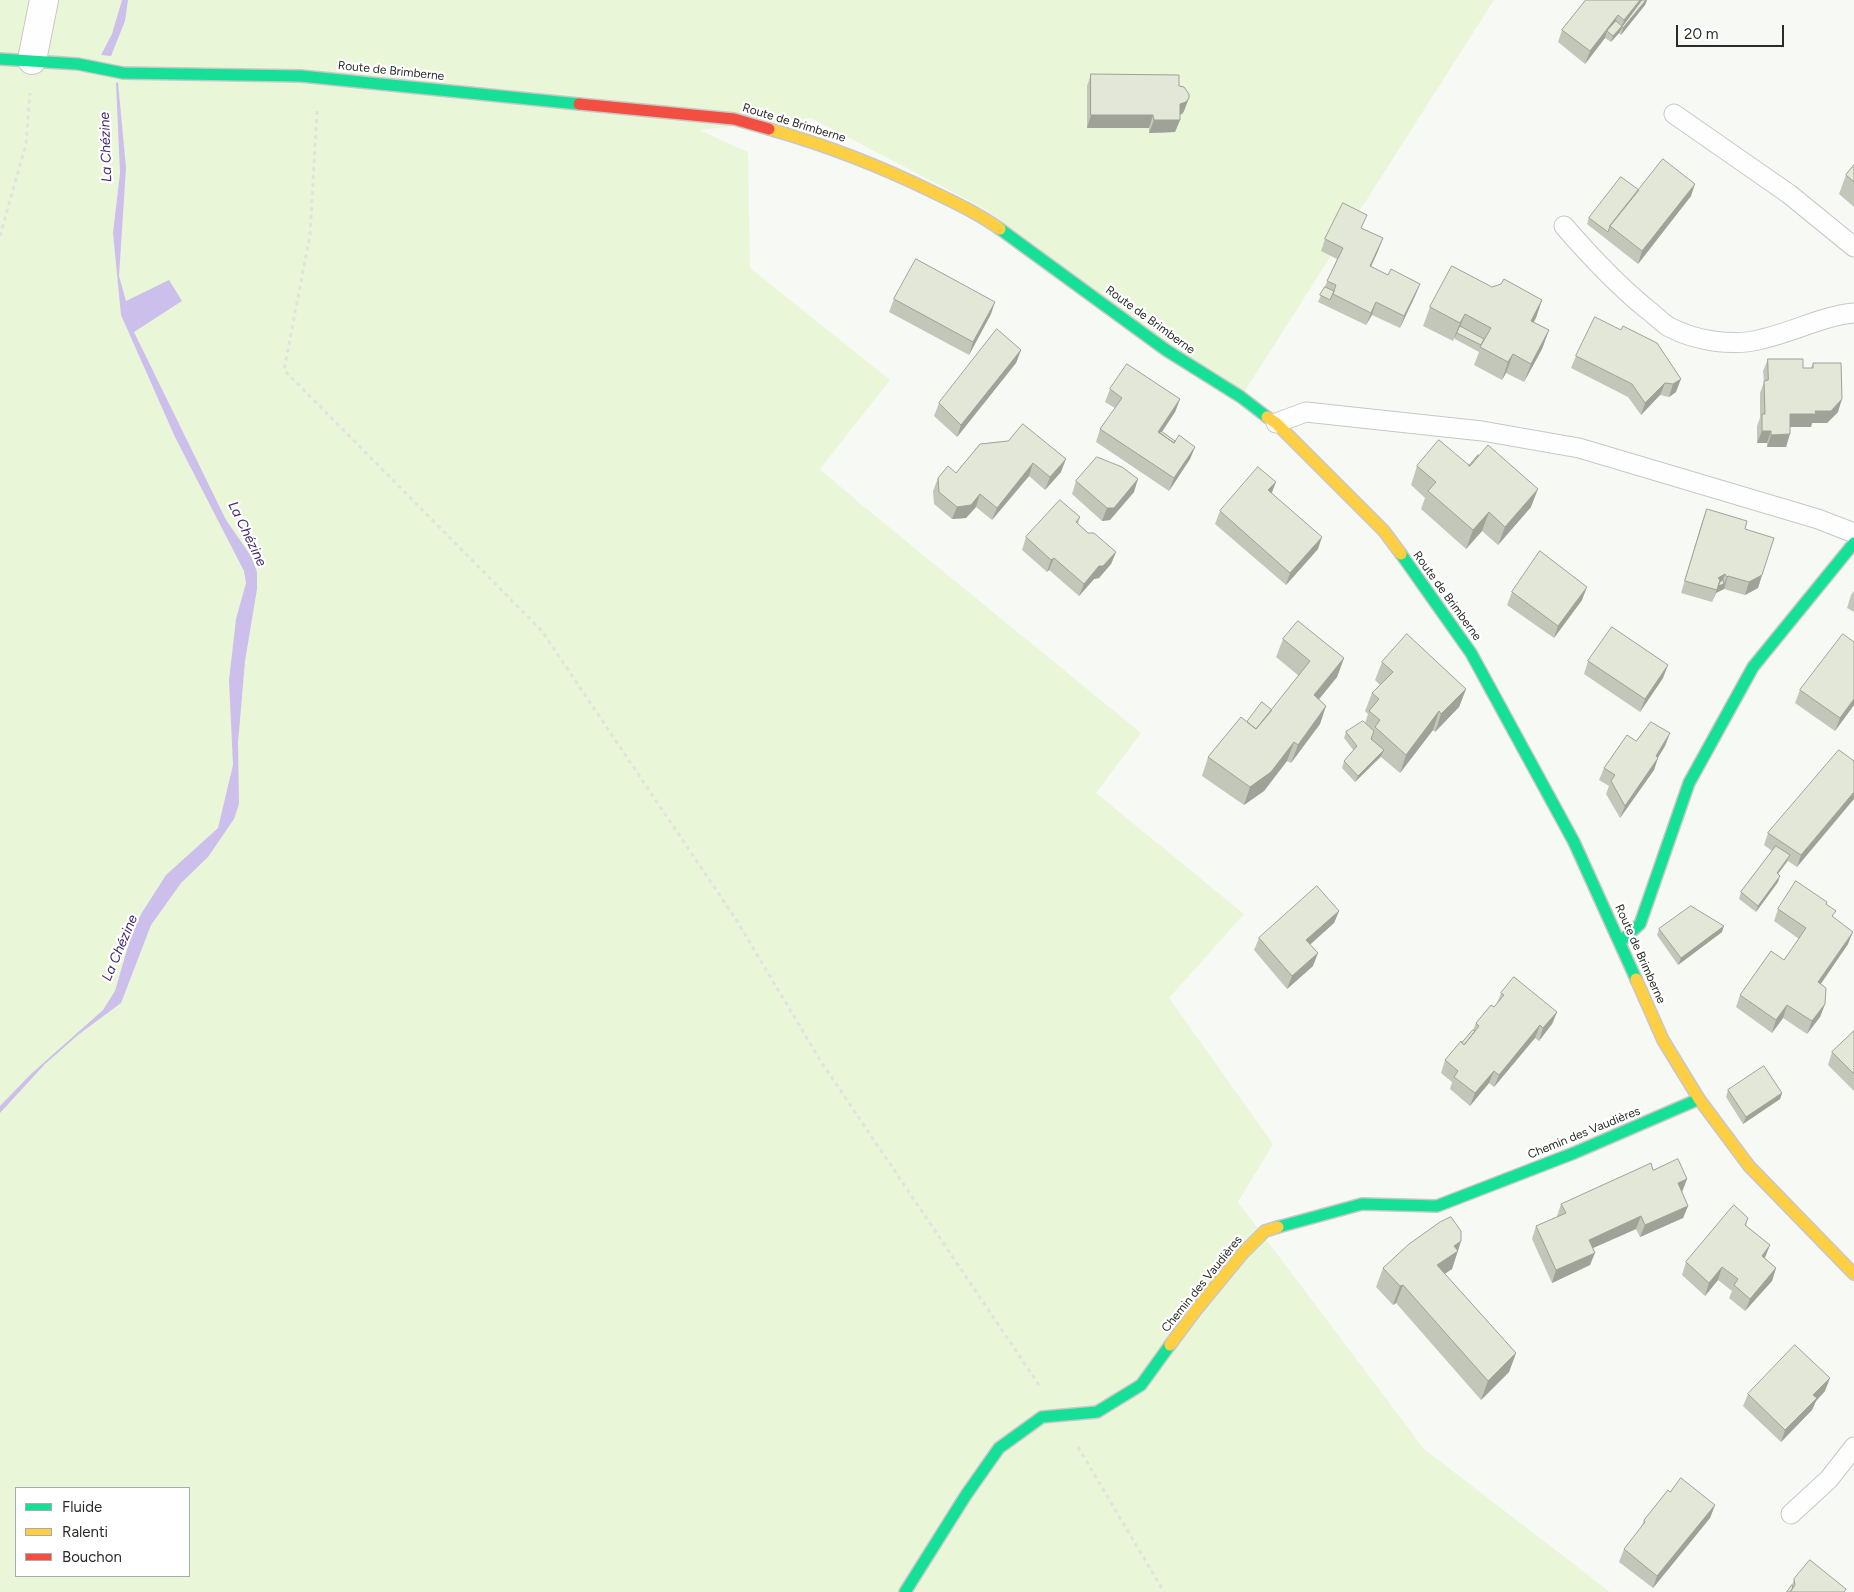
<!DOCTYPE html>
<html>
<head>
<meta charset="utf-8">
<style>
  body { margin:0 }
  #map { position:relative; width:1854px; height:1592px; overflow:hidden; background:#f7f9f5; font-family:Figtree,sans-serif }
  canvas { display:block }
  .legend { position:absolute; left:15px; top:1487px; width:175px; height:90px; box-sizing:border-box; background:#fff; border:1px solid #aaabaa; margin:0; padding:6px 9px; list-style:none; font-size:15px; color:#2b2c2a }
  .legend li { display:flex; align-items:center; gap:10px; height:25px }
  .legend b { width:25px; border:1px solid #aaabaa }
  .scale { position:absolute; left:1676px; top:25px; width:108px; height:22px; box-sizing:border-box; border:2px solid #2b2c2a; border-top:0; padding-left:6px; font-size:15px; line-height:18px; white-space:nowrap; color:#2b2c2a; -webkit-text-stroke:4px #fff; paint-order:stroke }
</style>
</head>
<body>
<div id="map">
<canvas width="1854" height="1592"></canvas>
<ul class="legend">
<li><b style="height:6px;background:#16e098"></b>Fluide</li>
<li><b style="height:6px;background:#ffcf43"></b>Ralenti</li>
<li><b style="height:6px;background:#f24e42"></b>Bouchon</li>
</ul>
<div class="scale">20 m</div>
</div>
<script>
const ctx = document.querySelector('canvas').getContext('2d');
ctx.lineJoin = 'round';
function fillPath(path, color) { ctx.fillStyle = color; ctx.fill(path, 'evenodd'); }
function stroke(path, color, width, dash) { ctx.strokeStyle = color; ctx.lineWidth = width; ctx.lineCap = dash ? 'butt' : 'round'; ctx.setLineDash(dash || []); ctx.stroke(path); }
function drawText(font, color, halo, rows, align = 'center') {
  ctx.font = font + ' Figtree,sans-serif'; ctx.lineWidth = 4.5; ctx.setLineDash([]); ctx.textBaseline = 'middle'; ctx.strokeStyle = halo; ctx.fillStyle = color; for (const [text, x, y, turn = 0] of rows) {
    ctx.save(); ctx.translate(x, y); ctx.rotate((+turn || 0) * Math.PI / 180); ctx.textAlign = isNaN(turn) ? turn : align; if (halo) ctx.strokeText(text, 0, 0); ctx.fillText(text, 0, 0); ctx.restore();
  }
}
fillPath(new Path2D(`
  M0 0H1494L1241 397 983 208 811 118 699 130 748 152 750 268 890 380 820 469 857 501 1141 733 1096 793 1244 914 1169 998 1273 1144 1238 1202 1424 1449 1610 1592H0ZM16 1488H189V1576H16Z`), '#eaf6d8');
fillPath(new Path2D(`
  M122 0H128L125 21 111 56 101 55 112 34Z
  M118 82 126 168 119 276 126 301 169 280 182 301 134 332 226 520 251 556 257 572V589L245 661 238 743 239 804 234 819 208 857 181 883 151 925 121 1003 78 1035 45 1064 0 1113V1106L31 1074 103 1010 115 991 133 929 143 911 166 875 218 828 233 765 229 680 236 619 246 583 244 571 175 437 121 315 113 233 120 173 116 83Z`), '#ccbfec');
const lane = new Path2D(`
  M1674 114 1789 194 1854 247
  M1564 226C1590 256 1617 285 1648 310 1655 315 1662 323 1669 327 1696 341 1733 347 1762 339 1793 332 1823 316 1854 313
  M1276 423 1306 412 1482 431 1579 448 1818 519 1854 533
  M1791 1514 1829 1479 1854 1447`);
const street = new Path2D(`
  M32 60 44 0`);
const fast = new Path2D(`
  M0 59 78 64 123 73 301 76 579 104
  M1000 229 1166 350 1241 397 1267 417
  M1401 554 1471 653 1574 842 1636 979
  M1620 942 1640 924 1689 783 1753 667 1854 543
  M1278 1227 1362 1204 1437 1206 1574 1153 1699 1099
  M905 1592 966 1495 999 1448 1042 1417 1097 1412 1141 1385 1170 1345`);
const slow = new Path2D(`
  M769 129C826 145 880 166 933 192 956 203 979 214 1000 229
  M1267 417 1276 423 1384 531 1401 554
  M1636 979 1663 1040 1699 1099 1749 1166 1854 1274
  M1170 1345 1196 1310 1242 1254 1265 1231 1278 1227`);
const jam = new Path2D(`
  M579 104 734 119 769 129`);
stroke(lane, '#c7c8c6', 21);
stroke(street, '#c7c8c6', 30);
stroke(fast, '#c7c8c6', 14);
stroke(slow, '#c7c8c6', 14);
stroke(jam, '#c7c8c6', 14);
stroke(new Path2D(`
  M317 111 310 235 284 370 542 631 737 921 820 1060 1039 1385
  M0 236 26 144 30 93
  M1078 1447 1164 1592`), '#e2e2e1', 3, [4, 4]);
stroke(lane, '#fefefe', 19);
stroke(street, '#fefefe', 28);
stroke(fast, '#16e098', 11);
stroke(slow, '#ffcf43', 11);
stroke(jam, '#f24e42', 11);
fillPath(new Path2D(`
  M1586 0H1647L1645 5 1621 35 1619 33 1611 42 1605 38 1585 64 1558 42 1562 30Z
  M1091 74 1179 86 1184 111 1182 114 1180 115V120L1175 132 1149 133V128H1087V86Z
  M1854 165V207L1839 194 1846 175Z
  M1639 190 1691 196 1638 264 1587 224 1589 218Z
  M1362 228 1383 238 1378 251 1371 267 1388 275 1420 284 1415 296 1400 328 1372 315 1366 325 1318 302 1337 259 1321 251 1325 239Z
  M1492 287 1542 300 1534 322 1549 330 1542 349 1524 382 1506 373 1502 380 1474 365 1479 352 1455 339V337L1453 341 1423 326 1430 307Z
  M894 299 991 314 969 355 889 312Z
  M1621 330 1657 343 1676 392 1669 397 1660 395 1641 415 1628 397 1571 368 1576 356Z
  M1021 350 1016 363 957 437 934 416 939 403Z
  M1768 359 1803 368H1811L1813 363 1838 412 1827 423H1812L1811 427H1790L1786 447H1767V443H1757V426L1760 418V393L1764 382 1763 371Z
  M1110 389 1180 399 1175 412 1162 432 1175 441 1195 447 1190 459 1169 491 1096 442 1100 429 1115 408 1105 402Z
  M980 444 1061 472 1045 490 1029 476 992 520 976 507 966 518 952 519 934 504 933 491 938 478 956 473Z
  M1417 466H1469L1531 507 1498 545 1482 531 1466 549 1421 509 1425 498 1411 485Z
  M1076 481 1134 492 1110 520 1102 521 1072 494Z
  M1272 493 1318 549 1286 585 1215 524 1220 511Z
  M1707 509 1762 575 1758 588 1745 595 1724 589 1716 593 1712 602 1681 593 1702 522Z
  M1080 517 1078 524 1088 533 1116 552 1111 564 1099 578 1094 579 1079 596 1049 570 1047 572 1022 550 1026 537Z
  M1854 591V612L1847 608 1851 595Z
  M1512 592 1582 600 1554 638 1507 605Z
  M1283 639 1344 658 1337 677 1319 699 1326 706 1320 724 1291 763 1287 761 1264 791 1244 805 1202 776 1208 757 1247 722 1272 710 1299 676 1276 657Z
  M1588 661 1663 678 1640 712 1584 674Z
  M1382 662 1466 689 1459 707 1435 732 1433 730 1400 773 1381 757 1355 782 1342 768 1344 761 1354 751 1344 738 1346 732 1365 723 1368 714 1365 711 1372 693 1380 685 1375 680Z
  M1800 690 1854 705 1835 731 1795 703Z
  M1670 733 1665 746 1658 757 1654 770 1620 818 1606 794 1609 786 1599 780 1604 768 1636 741Z
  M1854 761 1797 867 1788 861 1778 874V882L1756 912 1739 899 1741 892 1772 851 1764 845 1768 833Z
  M1826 904 1848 944 1821 984 1825 1004 1820 1017 1807 1034 1783 1018 1772 1033 1736 1007 1740 995 1784 960 1799 939 1774 921 1778 909Z
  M1339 911 1334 923 1310 944 1313 966 1287 989 1254 950 1259 938Z
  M1659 929 1722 932 1678 965 1657 935Z
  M1501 993 1557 1012 1552 1024 1539 1041 1535 1038 1494 1087 1489 1083 1470 1106 1450 1089 1452 1082 1441 1073 1445 1060 1462 1043 1473 1030 1476 1023 1494 1007 1497 1003Z
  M1854 1031V1091L1828 1065 1832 1052Z
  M1728 1090 1782 1093 1780 1099 1743 1124 1726 1097Z
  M1653 1170 1687 1179 1682 1192 1688 1206 1683 1218 1640 1237 1636 1229 1593 1248 1590 1265 1552 1283 1532 1239 1536 1226 1557 1217V1216L1561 1204Z
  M1748 1218 1746 1226 1770 1245 1765 1258 1776 1268 1772 1281 1745 1311 1729 1298 1732 1291 1718 1280 1705 1296 1682 1275 1686 1262Z
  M1461 1241 1452 1269 1445 1274 1516 1353 1509 1372 1481 1400 1396 1303 1393 1305 1376 1287 1383 1268Z
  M1825 1391 1816 1401 1812 1410 1781 1442 1743 1406 1748 1394Z
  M1670 1492 1715 1505 1710 1518 1653 1588 1619 1562 1624 1549 1641 1528 1644 1520Z
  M1794 1579 1845 1592H1787L1792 1585Z`), '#c2c7ba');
fillPath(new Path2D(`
  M1640 0H1645L1622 27 1619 33 1611 42 1613 36 1622 26 1624 20Z
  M1646 0H1647L1645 5 1621 35 1623 28Z
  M1618 15 1613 27 1607 31 1605 38 1585 64 1590 51Z
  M1189 98 1184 111 1182 114 1175 116 1180 104Z
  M1091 115H1153L1149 128H1087Z
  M1154 120H1180L1175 132 1149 133Z
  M1695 184 1691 196 1638 264 1642 251Z
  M1383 238 1378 251 1365 279 1370 266Z
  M1420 284 1415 296 1400 328 1404 316Z
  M1542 300 1536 318 1524 339 1531 321Z
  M995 302 991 314 969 355 973 342Z
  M1376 302 1372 315 1366 325 1371 313Z
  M1465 314 1458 332 1457 333 1453 341 1460 323Z
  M1549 330 1542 349 1524 382 1531 364Z
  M1021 350 1016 363 957 437 961 425Z
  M1513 354 1506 373 1502 380 1508 362Z
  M1681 379 1676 392 1669 397 1673 384Z
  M1665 383 1660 395 1641 415 1645 403Z
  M1180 399 1175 412 1157 439 1158 432Z
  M1842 399 1838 412 1827 423H1812L1811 427H1785L1790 414Z
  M1762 431H1771L1767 443H1757Z
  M1790 434 1786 447H1767L1771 435Z
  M1195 447 1190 459 1169 491 1174 478Z
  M1066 459 1061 472 1045 490 1050 477Z
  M1033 463 1029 476 992 520 997 508Z
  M1138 479 1134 492 1110 520 1102 521 1107 508Z
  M1276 482 1271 495 1268 490Z
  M1538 489 1531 507 1498 545 1505 527Z
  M980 494 976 507 966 518 952 519 957 507Z
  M1489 512 1482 531 1466 549 1473 530Z
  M1322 537 1318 549 1286 585 1290 573Z
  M1116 552 1111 564 1099 578 1094 579 1079 596 1084 584 1099 566Z
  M1054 558 1049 570 1047 572 1051 560Z
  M1725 574 1721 585 1724 584 1727 577 1728 576 1724 589 1716 593 1712 602 1718 586V578Z
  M1762 575 1758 588 1745 595 1749 582Z
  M1587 587 1582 600 1554 638 1558 626Z
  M1344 658 1337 677 1307 714 1314 695Z
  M1668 665 1663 678 1640 712 1645 699Z
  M1466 689 1459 707 1435 732 1441 714Z
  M1854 699V705L1835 731 1840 718Z
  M1326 706 1320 724 1291 763 1298 745Z
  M1439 711 1433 730 1400 773 1406 755Z
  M1670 733 1665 746 1656 761 1658 758 1654 770 1620 818 1625 806Z
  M1294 742 1287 761 1264 791 1244 805 1250 787Z
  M1384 750 1381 756 1355 782 1358 776Z
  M1854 792V799L1797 867 1801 855Z
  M1790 855 1787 861 1774 879 1777 873Z
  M1780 876 1778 882 1756 912 1758 906Z
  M1339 911 1334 923 1302 952 1306 940Z
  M1724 926 1722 932 1678 965 1681 958Z
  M1853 932 1848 944 1813 995 1818 982Z
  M1318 953 1313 966 1287 989 1292 976Z
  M1825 1004 1820 1017 1807 1034 1812 1021Z
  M1787 1005 1783 1018 1772 1033 1776 1020Z
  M1557 1012 1552 1024 1539 1041 1543 1028Z
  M1540 1025 1535 1038 1494 1087 1499 1075Z
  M1494 1071 1489 1083 1470 1106 1475 1093Z
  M1782 1093 1780 1099 1743 1124 1746 1117Z
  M1687 1179 1682 1192 1673 1196 1678 1183Z
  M1688 1206 1683 1218 1640 1237 1645 1225Z
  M1641 1216 1636 1229 1584 1252 1589 1240Z
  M1461 1241 1452 1269 1430 1283 1437 1265 1454 1246Z
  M1770 1245 1765 1257 1757 1268 1762 1256Z
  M1595 1253 1590 1265 1552 1283 1556 1270Z
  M1722 1267 1718 1280 1705 1296 1709 1283Z
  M1776 1268 1772 1281 1745 1311 1750 1299Z
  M1403 1285 1396 1303 1393 1305 1400 1286Z
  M1516 1353 1509 1372 1481 1400 1488 1381Z
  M1830 1378 1825 1391 1816 1401 1812 1410 1781 1442 1785 1430 1813 1395Z
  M1715 1505 1710 1518 1653 1588 1657 1576Z`), '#9ea297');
const building = new Path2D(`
  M1586 0H1640L1624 20 1618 15 1590 51 1562 30Z
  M1642 0H1646L1623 28 1622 27Z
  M1616 21 1622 26 1613 36 1607 31Z
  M1091 74 1179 75V86L1184 87 1189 94V98L1186 102 1180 104V120H1154L1153 115H1091Z
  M1663 159 1695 184 1642 251 1610 226Z
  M1854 165V182L1846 175Z
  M1621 177 1639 190 1610 226 1608 232 1589 218Z
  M1343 203 1367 215 1361 228 1383 238 1370 266 1388 275 1391 269 1420 284 1404 316 1376 302 1371 313 1333 294 1336 285 1327 281 1343 248 1325 239Z
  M916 259 995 302 973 342 894 299Z
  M1452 266 1492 287 1501 284 1504 279 1542 300 1531 321 1549 330 1531 364 1513 354 1508 362 1480 347 1491 328 1465 314 1460 323 1430 307Z
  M1325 287 1334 291 1330 300 1320 295Z
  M1595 317 1621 330 1623 326 1657 343 1681 379 1673 384 1665 383 1645 403 1632 384 1576 356Z
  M1460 326 1484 339 1481 345 1457 333Z
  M997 329 1021 350 961 425 939 403Z
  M1768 359H1803V368H1813V363H1841L1842 399 1831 411H1815L1816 414H1790V434L1771 435V431H1762V414H1765L1764 381 1768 380Z
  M1127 364 1180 399 1158 432 1174 443 1179 435 1195 447 1174 478 1100 429 1122 398 1110 389Z
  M1023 424 1066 459 1050 477 1033 463 997 508 980 494 971 505 957 507 939 492 938 478 948 466 956 473 980 444 1008 441Z
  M1161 431 1175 441 1174 443 1160 433Z
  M1439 440 1470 466 1488 445 1538 489 1505 527 1489 512 1473 530 1428 491 1436 482 1417 466Z
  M1478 455V456L1470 466H1469Z
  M1097 457 1122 467 1138 479 1114 508H1107L1076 481Z
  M1258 467 1276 482 1268 490 1322 537 1290 573 1220 511Z
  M1060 500 1080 517 1076 522 1088 533H1094L1116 552 1103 566H1099L1084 584 1054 558 1051 560 1026 537Z
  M1707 509 1747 521 1745 529 1774 538 1762 575 1749 582 1728 576 1727 577 1725 574 1718 578 1720 580 1717 590 1685 581Z
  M1540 551 1587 587 1558 626 1512 592Z
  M1723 580 1724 584 1718 586 1720 582Z
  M1298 621 1344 658 1314 695 1326 706 1298 745 1294 742 1271 772 1250 787 1208 757 1241 717 1256 729 1310 661 1283 639Z
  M1612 627 1668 665 1645 699 1588 661Z
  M1407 634 1466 689 1441 714 1439 711 1406 755 1375 727 1380 720 1369 711 1379 699 1372 693 1393 672 1382 662Z
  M1843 634 1854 642V699L1840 718 1800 690Z
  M1262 702 1272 710 1256 729 1247 722Z
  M1363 721 1374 731 1371 739 1384 750 1358 776 1344 761 1357 746 1346 732Z
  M1651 722 1670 733 1656 756 1658 758 1625 806 1611 781 1615 775 1604 768 1627 735 1636 741Z
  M1839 750 1854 761V792L1801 855 1768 833Z
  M1776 846 1790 855 1777 873 1780 876 1758 906 1741 892Z
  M1796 881 1827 902 1826 904 1836 911 1832 916 1853 932 1818 982 1826 988 1825 1004 1812 1021 1787 1005 1776 1020 1740 995 1771 951 1784 960 1806 928 1778 909Z
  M1317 886 1339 911 1306 940 1318 953 1292 976 1259 938Z
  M1691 906 1724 926 1681 958 1659 929Z
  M1514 977 1557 1012 1543 1028 1540 1025 1499 1075 1494 1071 1475 1093 1454 1077 1458 1071 1445 1060 1461 1041 1464 1045 1479 1026 1476 1023 1491 1005 1494 1007 1504 995 1501 993Z
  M1473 1030 1475 1031 1464 1045 1462 1043Z
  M1854 1031V1074L1832 1052Z
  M1764 1066 1782 1093 1746 1117 1728 1090Z
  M1678 1159 1687 1179 1678 1183 1688 1206 1645 1225 1641 1216 1589 1240 1595 1253 1556 1270 1536 1226 1566 1213 1561 1204 1651 1163 1653 1170Z
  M1734 1205 1748 1218 1745 1225 1770 1245 1762 1256 1776 1268 1750 1299 1734 1285 1738 1279 1722 1267 1709 1283 1686 1262Z
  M1451 1217 1461 1231V1241L1454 1246 1458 1251 1437 1265 1516 1353 1488 1381 1403 1285 1400 1286 1383 1268 1409 1244 1440 1222Z
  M1795 1345 1830 1378 1813 1395 1817 1398 1785 1430 1748 1394Z
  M1681 1478 1715 1505 1657 1576 1624 1549 1645 1522 1644 1520 1668 1490 1670 1492Z
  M1810 1560 1846 1589 1844 1592H1790L1795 1585 1794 1579Z
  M1792 1585 1793 1588 1790 1592H1787Z`);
fillPath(building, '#e2e7d8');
stroke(building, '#9ea297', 1);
drawText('12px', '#2b2c2a', '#fff', [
  ["Route de Brimberne",391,71,6],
  ["Route de Brimberne",794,123,17],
  ["Route de Brimberne",1150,320,36],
  ["Route de Brimberne",1447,596,54],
  ["Route de Brimberne",1640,954,66],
  ["Chemin des Vaudières",1584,1133,-22],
  ["Chemin des Vaudières",1202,1284,-51]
]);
drawText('italic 14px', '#442672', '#fff', [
  ["La Chézine",106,147,-92],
  ["La Chézine",247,534,64],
  ["La Chézine",120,948,-67]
]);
</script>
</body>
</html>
